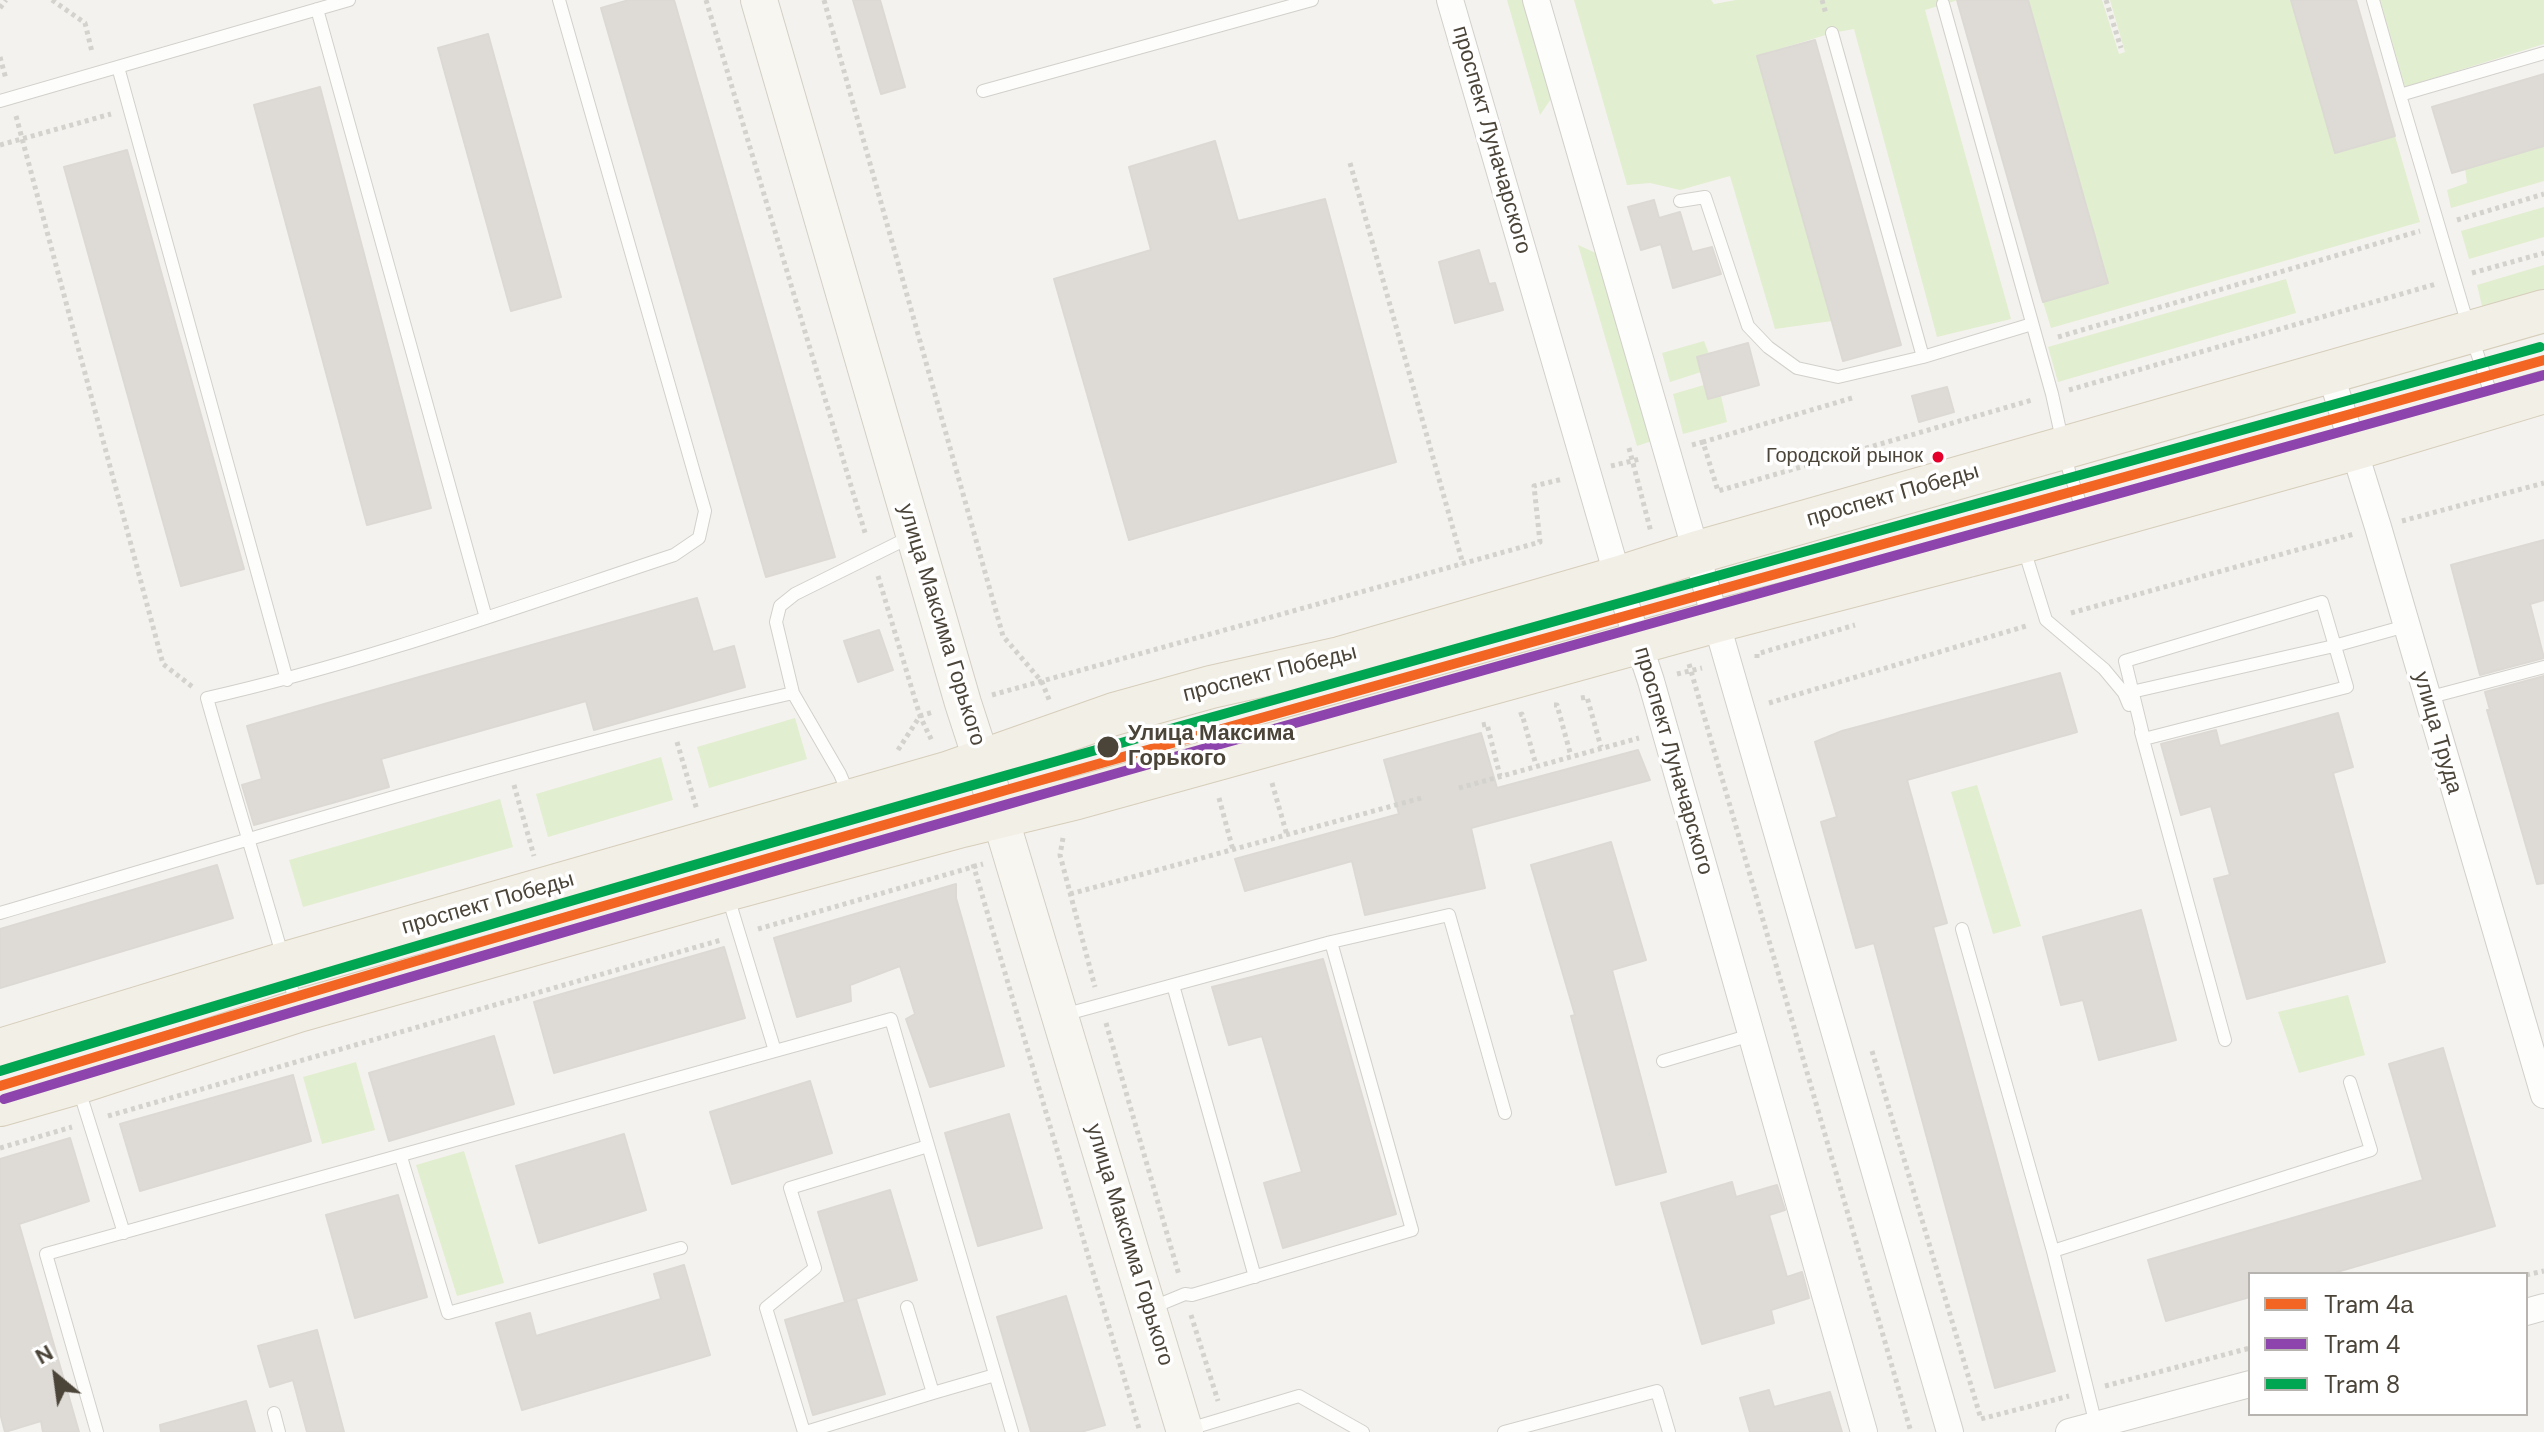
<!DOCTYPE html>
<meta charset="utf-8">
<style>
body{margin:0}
#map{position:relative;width:2544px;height:1432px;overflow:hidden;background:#f4f2ee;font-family:"DM Sans",sans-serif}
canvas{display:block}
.legend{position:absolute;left:2248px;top:1272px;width:280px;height:144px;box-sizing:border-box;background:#fff;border:2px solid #b7b4b0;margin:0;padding:10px 14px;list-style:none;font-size:24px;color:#4b4439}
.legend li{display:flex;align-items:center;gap:16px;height:40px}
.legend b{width:40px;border:2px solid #b7b4b0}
.north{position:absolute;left:16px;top:1336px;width:80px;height:80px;-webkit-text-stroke:6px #fff;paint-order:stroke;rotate:331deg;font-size:22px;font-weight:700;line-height:32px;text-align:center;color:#4b4439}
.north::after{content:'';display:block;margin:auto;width:28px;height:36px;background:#4b4439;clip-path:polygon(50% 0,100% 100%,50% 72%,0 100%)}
</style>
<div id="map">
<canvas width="2544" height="1432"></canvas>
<ul class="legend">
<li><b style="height:10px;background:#f26522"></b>Tram 4а</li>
<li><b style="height:10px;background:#8e44ad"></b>Tram 4</li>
<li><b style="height:10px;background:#00a651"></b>Tram 8</li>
</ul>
<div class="north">N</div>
</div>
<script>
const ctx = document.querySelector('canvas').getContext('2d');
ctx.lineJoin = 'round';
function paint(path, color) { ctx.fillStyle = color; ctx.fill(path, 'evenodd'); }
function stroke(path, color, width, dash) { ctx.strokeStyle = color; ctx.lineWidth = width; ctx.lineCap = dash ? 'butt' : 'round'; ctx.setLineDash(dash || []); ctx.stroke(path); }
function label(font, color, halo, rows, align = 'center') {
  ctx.font = font + ' "DM Sans",sans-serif'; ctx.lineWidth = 7; ctx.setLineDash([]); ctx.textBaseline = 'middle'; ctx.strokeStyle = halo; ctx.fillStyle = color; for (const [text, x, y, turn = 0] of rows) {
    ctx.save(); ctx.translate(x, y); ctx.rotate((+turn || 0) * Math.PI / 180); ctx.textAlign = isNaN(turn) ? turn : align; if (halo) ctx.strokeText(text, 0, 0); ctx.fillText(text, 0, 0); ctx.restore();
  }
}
paint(new Path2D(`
 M1507,0H1525L1553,96L1540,115Z
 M1574,0H1711L1714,4L1736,0H1958L1925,10L2011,319L1937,337L1854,29L1832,33L1757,56L1832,321L1775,329L1730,176L1680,190L1650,183L1627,185Z
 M2028,0H2102L2119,54L2125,52L2110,0H2291L2335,153L2395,136L2420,222L2051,328L2043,302L2108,283Z
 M2380,0H2544V44L2405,87Z
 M2544,146V181L2451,208L2447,190L2467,183L2465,169Z
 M2544,207V237L2469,259L2461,231Z
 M1578,245L1598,254L1652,441L1637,446Z
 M2544,265V293L2483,310L2477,285Z
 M2286,279L2296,313L2058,382L2048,347Z
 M1704,341L1709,354L1697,357L1701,372L1670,382L1662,353Z
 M1704,385L1708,398L1721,396L1727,422L1683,434L1673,394Z
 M795,718L807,759L709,788L697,747Z
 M661,757L673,800L548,837L536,794Z
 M1977,785L2021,926L1993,934L1951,792Z
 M500,799L513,847L303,907L289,860Z
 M2348,995L2365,1055L2299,1073L2278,1012Z
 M356,1062L375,1130L322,1144L303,1077Z
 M464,1151L504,1283L457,1296L416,1165Z`), '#e1eecf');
const building = new Path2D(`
 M629,0H674L835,557L766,577L601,8Z
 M853,0H880L905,87L881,94Z
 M1957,0H2028L2108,283L2043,302Z
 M2291,0H2356L2395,136L2335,153Z
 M488,34L561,297L511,311L438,48Z
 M1815,40L1901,345L1843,361L1757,56Z
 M2544,74V146L2452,173L2432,107Z
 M320,87L431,508L367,525L254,105Z
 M1215,141L1238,221L1325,199L1396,462L1129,540L1054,279L1151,250L1129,167Z
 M127,150L244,569L181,586L64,167Z
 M1654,200L1659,218L1680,212L1692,252L1712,247L1721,274L1673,288L1661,244L1641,250L1628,207Z
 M1479,250L1489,284L1495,283L1503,310L1455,323L1439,262Z
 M1748,343L1759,385L1708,399L1697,357Z
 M1947,387L1954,412L1919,422L1912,396Z
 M2544,540V600L2530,604L2544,658L2480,675L2451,565Z
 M697,598L713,652L734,646L745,687L594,730L586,701L381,759L389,787L254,825L242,785L262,779L247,726Z
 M879,630L893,670L858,682L844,641Z
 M2060,673L2077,732L1907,780L1947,923L1933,927L2055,1371L1995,1388L1874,943L1856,948L1821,822L1837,817L1815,742L1842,731Z
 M2544,676V883L2537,884L2487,710H2490L2485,692Z
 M2338,713L2353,767L2333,773L2385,962L2247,999L2214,879L2230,875L2211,806L2181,815L2161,744L2216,730L2220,746Z
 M1481,733L1497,788L1638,750L1650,780L1471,828L1485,888L1365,915L1352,861L1245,891L1235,859L1399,814L1384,760Z
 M1611,842L1646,960L1612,970L1666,1172L1616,1185L1571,1016L1575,1015L1531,865Z
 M217,865L233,918L0,988V929Z
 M956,884V898L1004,1066L930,1087L906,1019L915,1014L900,966L850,985L851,1001L797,1017L774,938Z
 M2141,910L2176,1040L2099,1060L2083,1000L2061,1005L2043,937Z
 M724,947L745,1018L554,1073L534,1002Z
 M1323,959L1396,1214L1283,1248L1264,1183L1302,1172L1262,1036L1229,1045L1212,987Z
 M494,1036L514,1104L389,1141L369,1073Z
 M2443,1048L2495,1226L2330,1274H2250V1297L2166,1321L2148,1260L2423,1180L2389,1064Z
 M293,1075L311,1141L140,1191L120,1124Z
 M810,1081L832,1153L732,1184L710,1112Z
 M1009,1114L1042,1228L978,1246L945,1133Z
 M624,1134L646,1210L539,1243L516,1166Z
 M70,1138L89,1201L19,1224L79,1432H43L41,1421L5,1432L0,1413V1159Z
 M1732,1182L1736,1197L1777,1185L1785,1210L1769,1215L1787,1277L1802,1272L1809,1298L1771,1310L1774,1323L1702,1344L1661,1203Z
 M890,1190L917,1280L845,1302L818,1212Z
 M398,1195L427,1297L355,1318L326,1215Z
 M684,1265L710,1355L522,1410L496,1323L530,1313L536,1336L661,1299L654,1274Z
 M1066,1296L1105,1425L1081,1432H1031L997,1317Z
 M856,1299L885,1394L813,1415L785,1320Z
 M317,1330L344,1432H307L293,1380L270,1387L258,1346Z
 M1769,1390L1774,1407L1830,1392L1842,1432H1750L1740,1398Z
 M246,1401L255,1432H161L160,1425Z`);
paint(building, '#dedbd6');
stroke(building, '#dcd9d4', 2);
const lane = new Path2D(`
 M2373,0L2400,95
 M1943,4L2052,394L2069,471L2085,517
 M317,9L486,618
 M1832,33L1923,357
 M118,67L287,680
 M983,91L1312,0
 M0,101L349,0
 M1680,201L1705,197L1748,326L1768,347L1797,368L1838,377L1923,357L2032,324
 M2493,400L2470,332L2400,95L2544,53
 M2024,549L2046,620L2104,669L2124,693L2129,705
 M2322,602L2347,687L2144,739L2125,661Z
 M2127,693L2334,646L2406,626
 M2427,698L2544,667
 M2141,732L2225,1040
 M848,793L840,774L793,693L776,622L780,606L795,594L912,536
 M728,897L775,1051L891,1019L1012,1432
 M0,913C263,835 526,754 793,693
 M1962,929L2053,1251
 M1173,985L1331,942
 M296,1004C268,902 236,801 207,698C366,662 520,606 674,555L699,538L705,511L559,0
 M1063,1015L1173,985L1255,1277
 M1663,1061L1751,1035
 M79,1090L124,1233
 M401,1157L448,1313L681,1248
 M907,1307L933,1393L995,1375
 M1151,1308L1185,1294L1192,1295L1412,1230L1331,942L1449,915L1505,1113
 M274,1413L279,1432
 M2096,1425L2053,1251L2371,1150L2350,1082
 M1189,1429L1299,1396L1363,1432
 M97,1432L46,1254L775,1051
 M804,1432L766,1308L815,1268L790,1188L928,1146
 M806,1432L933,1393
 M1504,1432L1657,1391L1669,1432`);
const street = new Path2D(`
 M1450,0L1625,602L1651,681L1864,1432
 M1536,0C1675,477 1812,955 1950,1432
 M2330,372L2378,527L2544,1095
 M2526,1312L2544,1307
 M2069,1432L2250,1384`);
const secondary = new Path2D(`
 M759,0L963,703L1000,817L1185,1432`);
const primary = new Path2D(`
 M0,1050L285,963L947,773L1114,714L1211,687L1340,658L1620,577L1698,552L2544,311
 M0,1105L77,1083L298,1011L726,890L962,826L1077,798L1717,621L2022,542L2354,449L2544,392`);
stroke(lane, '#d2d0cb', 14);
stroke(street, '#d2d0cb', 28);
stroke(secondary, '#d3cfc5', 38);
stroke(primary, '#d6cebb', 44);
stroke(new Path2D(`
 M52,0L85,23L92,52
 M706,0L866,536
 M824,0L1003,636L1042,682L1050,702
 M1822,0L1826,14
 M2106,0L2121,48
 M0,8L6,0
 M0,57L6,79
 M16,116L163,664L194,688
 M0,145L111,114
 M1350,163L1463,564
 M2457,220L2544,194
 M2472,273L2544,253
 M2058,337L2420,231
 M2069,390L2436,284
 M1852,398L1703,442L1718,491L2032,400
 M1692,445L1703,442
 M1629,448L1651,532
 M1611,466L1640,459
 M2402,521L2544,483
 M878,576L920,716L932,741
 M2071,613L2354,534
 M1757,658V654L1855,625
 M1689,664L1911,1432
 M1677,674L1702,668
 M992,695L1540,542L1534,486L1563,479
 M1581,698L1587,697L1601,747
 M1769,703L2026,626
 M1554,705H1557L1571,756
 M1519,715L1522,714L1536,765
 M1482,725L1487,724L1500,776
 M677,742L697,810
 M898,750L920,716L933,712
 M1272,783L1287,835
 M514,785L534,856
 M1459,788L1639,738
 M1219,798L1233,850
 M1063,838L1060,855L1095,987
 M973,864L1140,1432
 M1070,894L1425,797
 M758,929L983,864
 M1106,1023L1179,1275
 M1872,1051L1981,1419L2069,1396
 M108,1116L721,940
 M0,1148L72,1127
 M2526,1275L2544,1271
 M1191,1315L1218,1401
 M2105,1386L2250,1348`), '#d3d2cc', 5, [4, 4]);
stroke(lane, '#fdfdfc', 12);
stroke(street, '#fdfdfc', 26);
stroke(secondary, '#f7f6f1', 36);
stroke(primary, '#f2efe6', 42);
stroke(new Path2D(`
 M0,1086C843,828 1695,598 2544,360`), '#f26522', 10);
stroke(new Path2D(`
 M4,1099C846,842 1696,612 2544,375`), '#8e44ad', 10);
stroke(new Path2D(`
 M0,1071C842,814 1692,584 2540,347`), '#00a651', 10);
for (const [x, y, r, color] of [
 [1938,457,7,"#e4002b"],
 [1108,747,12,"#4b4439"]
]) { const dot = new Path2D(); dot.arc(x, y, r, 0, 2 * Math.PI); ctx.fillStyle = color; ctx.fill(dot); stroke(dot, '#fff', 3); }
label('20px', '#4b4439', '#fff', [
 ["Городской рынок",1923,457]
], 'right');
label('22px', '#4b4439', '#fff', [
 ["проспект Луначарского",1491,140,74],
 ["проспект Победы",1893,496,-16],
 ["улица Максима Горького",941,625,73],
 ["проспект Победы",1270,674,-14],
 ["улица Труда",2437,733,74],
 ["проспект Луначарского",1673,761,74],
 ["проспект Победы",488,904,-16],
 ["улица Максима Горького",1129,1245,73]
]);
label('bold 22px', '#4b4439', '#fff', [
 ["Улица Максима",1128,734],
 ["Горького",1128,759]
], 'left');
</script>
